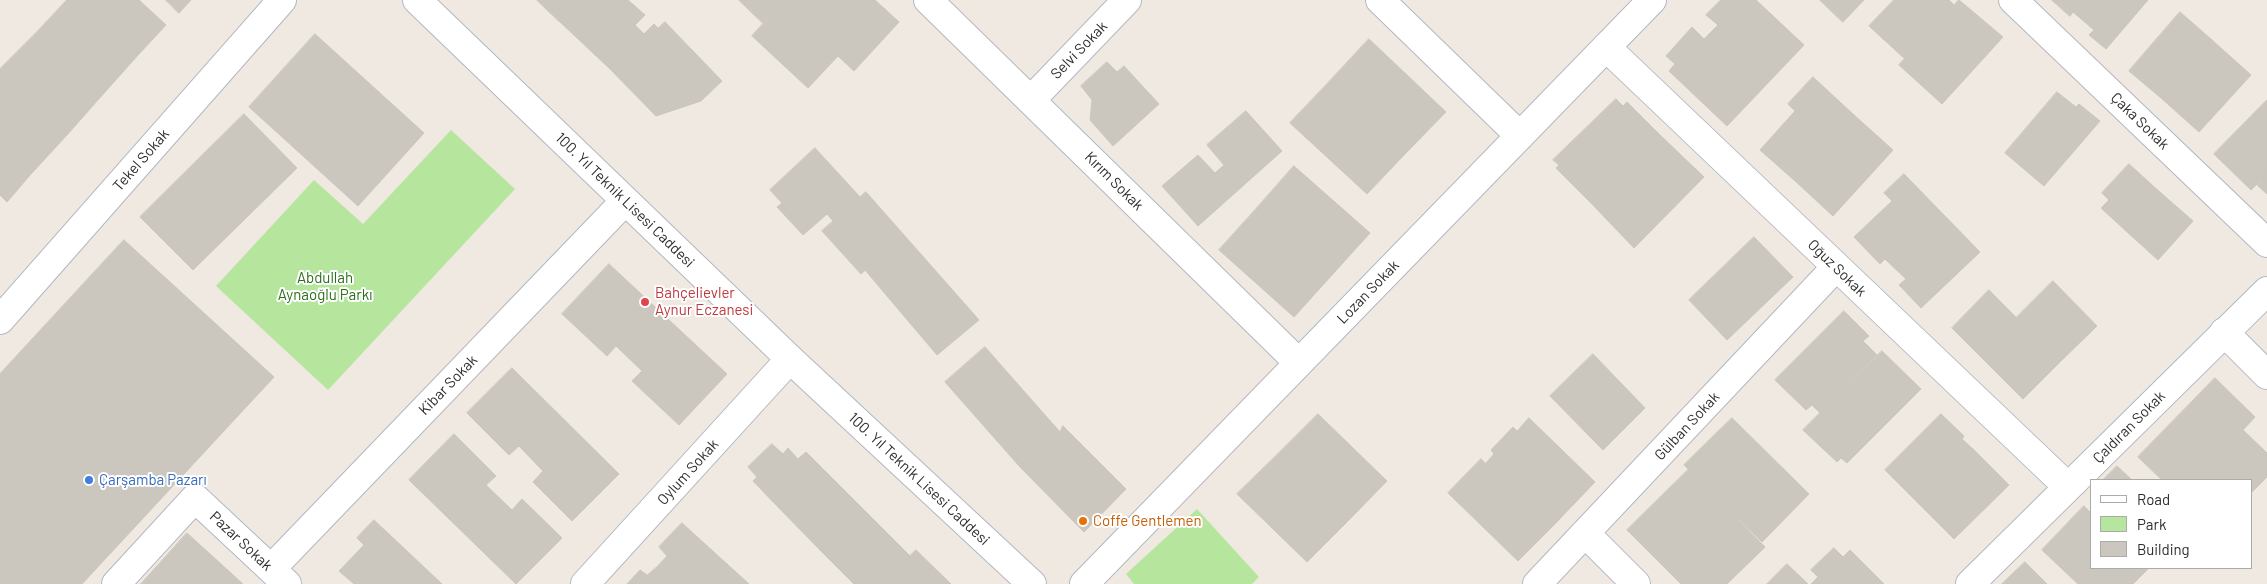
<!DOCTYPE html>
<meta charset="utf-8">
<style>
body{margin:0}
#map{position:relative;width:2267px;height:584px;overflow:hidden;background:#efe9e1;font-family:Barlow,sans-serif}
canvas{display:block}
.legend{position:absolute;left:2090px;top:479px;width:162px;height:90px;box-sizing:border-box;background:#fff;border:1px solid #ababab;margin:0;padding:6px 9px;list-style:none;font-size:15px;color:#2e2e2e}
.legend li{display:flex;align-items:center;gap:10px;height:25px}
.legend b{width:25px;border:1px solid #ababab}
</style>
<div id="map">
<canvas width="2267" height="584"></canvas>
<ul class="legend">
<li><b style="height:6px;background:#fff"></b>Road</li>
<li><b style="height:14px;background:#b6e59e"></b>Park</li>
<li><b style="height:14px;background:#cbc7bf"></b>Building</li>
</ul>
</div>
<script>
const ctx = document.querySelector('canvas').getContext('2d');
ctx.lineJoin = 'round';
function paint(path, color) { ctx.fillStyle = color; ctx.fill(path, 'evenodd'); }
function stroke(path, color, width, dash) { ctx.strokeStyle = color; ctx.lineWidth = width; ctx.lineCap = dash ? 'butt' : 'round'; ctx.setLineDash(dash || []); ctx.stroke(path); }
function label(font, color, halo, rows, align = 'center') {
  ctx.font = font + ' Barlow,sans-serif'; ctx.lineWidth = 4; ctx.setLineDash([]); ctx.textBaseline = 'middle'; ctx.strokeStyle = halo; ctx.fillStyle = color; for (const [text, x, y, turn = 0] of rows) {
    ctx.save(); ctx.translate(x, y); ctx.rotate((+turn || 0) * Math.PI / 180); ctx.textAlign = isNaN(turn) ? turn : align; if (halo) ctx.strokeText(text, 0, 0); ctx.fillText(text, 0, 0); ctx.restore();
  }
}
paint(new Path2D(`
 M451,130L515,189L328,390L216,286L314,180L363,224Z
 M1197,509L1259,577L1252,584H1134L1126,574Z`), '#b6e59e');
const building = new Path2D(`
 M67,0H80L139,54L105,92L39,30Z
 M80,0H139L166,25L139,54Z
 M166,0H191L179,13Z
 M537,0H580L559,21Z
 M580,0H628L645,15L635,25L644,34L609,68L559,21Z
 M739,0H785L764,24Z
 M785,0H875L899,22L854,71L838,56L808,88L752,36Z
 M1721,0H1756L1804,45L1727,126L1669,71L1675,64L1666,56L1692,27L1704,39L1718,25L1706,15Z
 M1820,0H1864L1843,22Z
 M1894,0H1949L1954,5L1905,59L1869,26Z
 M1959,0L2003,37L1942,104L1899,65Z
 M2052,0H2083L2070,16Z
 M2083,0H2148L2106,49L2089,35L2094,30L2073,12Z
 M2180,12L2212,40L2161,98L2129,71Z
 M665,22L722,81L701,101L656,116L609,68L654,24L658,28Z
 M39,30L105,92L67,135L0,74V69Z
 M315,34L424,133L358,206L249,107Z
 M1369,39L1446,112L1405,154L1329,82Z
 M2212,40L2251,75L2199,132L2161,98Z
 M1107,62L1117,72L1124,66L1159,104L1113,146L1090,120L1092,100L1081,86Z
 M0,74L67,135L31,174L0,146Z
 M1813,77L1854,115L1794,180L1760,150L1795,111L1788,104Z
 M1329,82L1405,154L1367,194L1290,123Z
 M2057,92L2076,107L2079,104L2100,121L2044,186L2005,153Z
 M1616,99L1623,106L1627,102L1659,134L1590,202L1556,168L1559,165L1553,160Z
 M2267,100V174L2251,190L2214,154Z
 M1246,111L1282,151L1198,226L1162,186L1198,155L1215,173L1224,165L1207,145Z
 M244,114L297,168L193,270L140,217Z
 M1854,115L1893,150L1833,216L1794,180Z
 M1659,134L1704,177L1634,248L1590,202Z
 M0,146L31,174L7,202L0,195Z
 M815,148L860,197L833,221L827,214L803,235L777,207L782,203L770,190Z
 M2129,164L2161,193L2126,231L2101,208L2109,200L2102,193Z
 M1294,166L1370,233L1332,275L1257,208Z
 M1904,174L1980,252L1921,308L1899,285L1906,279L1885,259L1880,264L1854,237L1892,201L1884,193Z
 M2267,174V194L2257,185Z
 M866,192L904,235L861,274L822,231Z
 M2161,193L2193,221L2158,260L2126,231Z
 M1257,208L1332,275L1294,317L1219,250Z
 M904,235L979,320L937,355L865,270Z
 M1754,237L1793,277L1727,340L1689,300Z
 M124,240L274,377L82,584H0V374Z
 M609,264L727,374L679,425L632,381L642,371L616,346L607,356L562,314Z
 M2053,281L2097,326L2060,362L2016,318Z
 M1989,290L2060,362L2023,399L1952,328Z
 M1844,311L1869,336L1863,341L1877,355L1820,413L1812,405L1806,410L1775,380Z
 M985,347L1060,432L1020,467L945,382Z
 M1882,351L1921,389L1847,463L1841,458L1837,462L1803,430Z
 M1593,354L1645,408L1603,450L1550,396Z
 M512,368L619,474L572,521L533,482L543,471L519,446L509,455L467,413Z
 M2215,378L2255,417L2243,430L2267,453V477L2251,493V480H2162L2138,457Z
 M1318,414L1387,481L1346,523L1277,455Z
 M1941,414L1964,436L1962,439L1974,450L1919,504L1885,470Z
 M1529,418L1595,482L1552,527L1486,463L1494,454L1491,450L1513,427L1517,431Z
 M1732,418L1809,494L1762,542L1684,465Z
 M1063,426L1126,489L1084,532L1020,467L1060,432Z
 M454,434L496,476L486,485L512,510L522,499L562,538L516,584L409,480Z
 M772,444L783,454L788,448L798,459L806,452L820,466L778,507L753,481L757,477L748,467Z
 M1974,450L2009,485L1954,539L1919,504Z
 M1277,455L1346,523L1307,562L1237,494Z
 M1481,459L1552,527L1518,561L1448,493Z
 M820,466L862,508L820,550L778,507Z
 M2117,466L2132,480H2103Z
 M1689,469L1765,547L1727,584H1681L1627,530Z
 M2084,506L2091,513V568H2146L2148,569L2133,584H2078L2042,550Z
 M862,508L910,556L882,584H854L820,550Z
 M374,520L442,584H354L339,571L364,545L357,538Z
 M682,523L749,584H674L656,568L667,556L659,547Z
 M187,533L243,584H141Z
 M1834,548L1843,557L1850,550L1884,584H1811L1818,577L1811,570Z
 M916,550L951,584H882Z
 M2025,562L2047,584H2002Z
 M1787,564L1808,584H1767Z
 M656,568L674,584H627L640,570L647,575Z`);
paint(building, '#cbc7bf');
stroke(building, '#cbc5ba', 1);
const street = new Path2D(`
 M928,0L1299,363
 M1380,0L1520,136
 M2013,0L2267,243
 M1606,47L2068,487
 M1031,100L1127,0
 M0,320L282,0
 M2224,332L2267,375
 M1585,533L1636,584
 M271,569L625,201
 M116,584L195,498L287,584
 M585,584L790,359
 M1084,584L1652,0
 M1537,584L1836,267
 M1970,584L2267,291`);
const secondary = new Path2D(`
 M417,0L790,359L1032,584`);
stroke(street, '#b4b7c1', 30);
stroke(secondary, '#b4b7c1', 30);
stroke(street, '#fff', 28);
stroke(secondary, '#fff', 28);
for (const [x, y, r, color] of [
 [645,302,5,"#e0444e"],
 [89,480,5,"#3f7fe0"],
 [1083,521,5,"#e8710a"]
]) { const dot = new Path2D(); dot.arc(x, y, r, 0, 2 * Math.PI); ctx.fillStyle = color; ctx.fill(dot); stroke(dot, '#fff', 2); }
label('15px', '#2e2e2e', '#fff', [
 ["Selvi Sokak",1079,50,-46],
 ["Çaka Sokak",2140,121,44],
 ["Tekel Sokak",141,160,-49],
 ["Kırım Sokak",1114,181,45],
 ["100. Yıl Teknik Lisesi Caddesi",625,200,44],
 ["Oğuz Sokak",1837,268,44],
 ["Lozan Sokak",1368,292,-46],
 ["Kibar Sokak",448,385,-46],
 ["Gülban Sokak",1687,426,-47],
 ["Çaldıran Sokak",2129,427,-45],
 ["Oylum Sokak",688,472,-48],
 ["100. Yıl Teknik Lisesi Caddesi",919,479,43],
 ["Pazar Sokak",241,541,43]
]);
label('15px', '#2c6e1b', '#fff', [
 ["Abdullah",325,278],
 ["Aynaoğlu Parkı",325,295]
]);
label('15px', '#be3a42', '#fff', [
 ["Bahçelievler",655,293],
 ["Aynur Eczanesi",655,310]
], 'left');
label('15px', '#366cbe', '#fff', [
 ["Çarşamba Pazarı",99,480]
], 'left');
label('15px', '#c56008', '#fff', [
 ["Coffe Gentlemen",1093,521]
], 'left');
</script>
